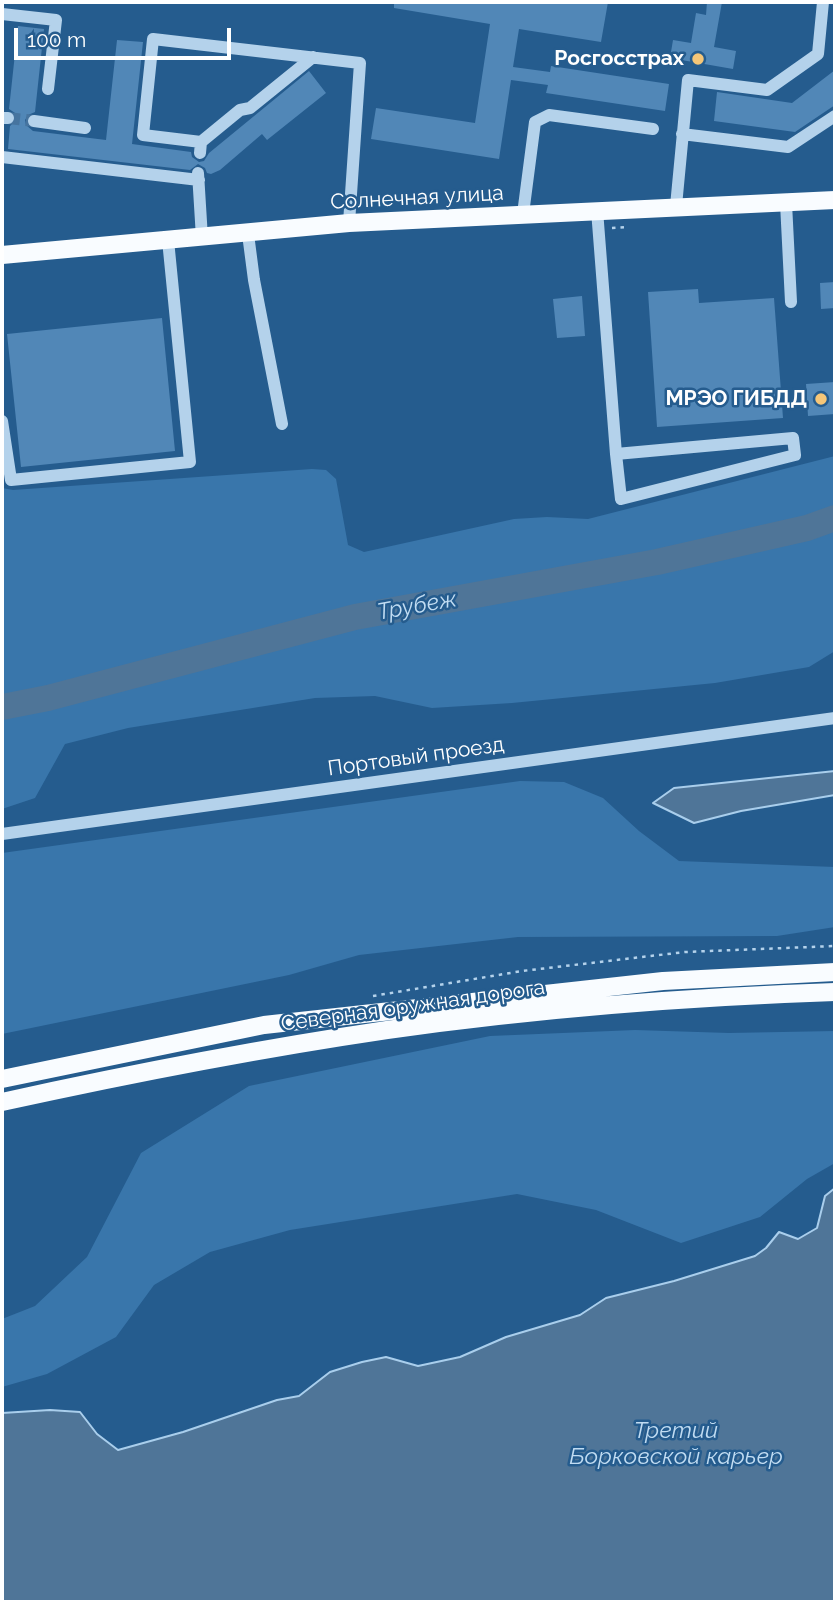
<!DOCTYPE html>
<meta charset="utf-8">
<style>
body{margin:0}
#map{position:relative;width:837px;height:1604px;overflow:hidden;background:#255c8e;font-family:Raleway,sans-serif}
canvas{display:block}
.frame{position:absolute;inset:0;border:4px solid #fff;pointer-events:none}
.scale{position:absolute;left:14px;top:28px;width:217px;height:32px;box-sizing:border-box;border:4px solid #fff;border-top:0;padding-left:9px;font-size:21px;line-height:24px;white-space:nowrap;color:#fff;-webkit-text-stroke:5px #255c8e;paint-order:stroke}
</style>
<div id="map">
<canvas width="837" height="1604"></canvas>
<div class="frame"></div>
<div class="scale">100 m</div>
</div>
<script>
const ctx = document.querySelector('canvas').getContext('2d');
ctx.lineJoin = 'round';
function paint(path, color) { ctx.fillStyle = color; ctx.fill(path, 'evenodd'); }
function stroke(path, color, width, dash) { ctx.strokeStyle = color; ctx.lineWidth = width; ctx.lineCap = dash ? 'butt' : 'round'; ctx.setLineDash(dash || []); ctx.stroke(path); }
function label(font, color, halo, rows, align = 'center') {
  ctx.font = font + ' Raleway,sans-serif'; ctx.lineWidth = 5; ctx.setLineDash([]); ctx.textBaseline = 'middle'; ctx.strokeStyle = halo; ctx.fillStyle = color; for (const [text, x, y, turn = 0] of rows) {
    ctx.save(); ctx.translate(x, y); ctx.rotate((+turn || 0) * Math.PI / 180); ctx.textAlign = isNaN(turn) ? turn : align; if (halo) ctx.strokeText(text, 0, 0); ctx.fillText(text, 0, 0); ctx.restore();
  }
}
paint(new Path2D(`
 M835,456V651L809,667L715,683L512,703L432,708L375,696L315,698L128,728L65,744L35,798L2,809V488L13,490L312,469L326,470L336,479L348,545L364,552L514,519L547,517L588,519Z
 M520,781L564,782L603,798L639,831L679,861L835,867V927L777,936L518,937L359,955L289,975L2,1034V853Z
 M635,1030L729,1033L835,1031V1163L807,1179L760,1217L681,1243L596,1210L517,1194L290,1230L210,1252L154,1285L116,1337L47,1374L2,1387V1319L35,1306L87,1257L141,1153L249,1086L490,1036Z`), '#3976ab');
const water = new Path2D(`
 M835,771V795L741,811L694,823L653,803L674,788Z
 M835,1188V1602H2V1413L50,1410L80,1412L97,1434L118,1450L183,1432L277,1400L299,1396L330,1372L362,1362L386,1357L418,1366L460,1357L506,1337L580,1315L606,1298L674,1281L755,1256L766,1248L779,1232L798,1239L817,1228L825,1196Z`);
paint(water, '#4f7598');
stroke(water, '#a9ceec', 2);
stroke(new Path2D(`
 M2,707L48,698L355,617L657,562L807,528L835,518`), '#4f7598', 26);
paint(new Path2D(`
 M394,2H608L601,42L519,29L513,67L550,72L551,66L669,84L665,111L546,93L548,85L511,80L499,159L371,139L376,108L475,123L490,24L394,8Z
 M707,2H722L714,47L736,51L733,69L670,58L673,40L691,43L696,13L706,15Z
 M18,26L44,29L35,112L28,115L25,120L26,125L33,131L106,140L117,40L143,42L132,144L191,152L192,157L199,162L204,161L209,153L309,71L326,93L267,140L262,134L220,170L211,174L207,173L205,168L198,164L190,170L8,149L10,126L17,119L15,113L9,109Z
 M835,70V105L795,132L714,121L717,92L792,103Z
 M835,282V308L821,309L820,283Z
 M698,289L699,303L774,298L783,418L657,427L648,292Z
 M582,296L585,336L557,338L553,299Z
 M162,318L175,451L21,467L7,334Z
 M835,382V414L808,416L806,384Z`), '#5187b7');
stroke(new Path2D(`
 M8,118L34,121`), '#46749f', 12, [12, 6]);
stroke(new Path2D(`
 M612,228L626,227
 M373,996L522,971L685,952L835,946`), '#b4d2eb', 2.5, [3.5, 5]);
stroke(new Path2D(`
 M2,14L56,20L48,89
 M2,118H8
 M34,121L85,128
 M682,134L788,147L835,116
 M201,142L143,135L153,39L360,63L349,223
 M200,153L201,142L240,110L250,108L313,57
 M2,157L199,180
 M198,173L202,238
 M786,203L791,302
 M676,206L688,80L767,90L818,54L823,2
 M597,210L616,454L793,438L795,455L621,499L616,454
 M523,214L535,122L549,115L653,129
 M248,234L254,280L282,424
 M2,421L11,480L190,462L168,240
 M2,834L835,718`), '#b4d2eb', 12);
stroke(new Path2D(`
 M2,255L349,223L835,200
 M2,1079L264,1025L663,981L835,972
 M2,1102C129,1074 258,1049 387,1030C536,1009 685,997 835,992`), '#f9fcff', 18);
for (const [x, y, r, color] of [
 [698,59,7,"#f5c678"],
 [821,399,7,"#f5c678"]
]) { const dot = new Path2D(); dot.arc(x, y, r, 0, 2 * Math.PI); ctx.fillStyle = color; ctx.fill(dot); stroke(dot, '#255c8e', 2.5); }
label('bold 21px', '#fff', '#255c8e', [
 ["Росгосстрах",684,59],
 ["МРЭО ГИБДД",807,399]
], 'right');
label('21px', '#fff', '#255c8e', [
 ["Солнечная улица",417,198,-3],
 ["Портовый проезд",416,757,-8],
 ["Северная оружная дорога",413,1006,-8]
]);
label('italic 23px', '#c1dcf2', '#255c8e', [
 ["Трубеж",417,606,-10],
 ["Третий",676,1431],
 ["Борковской карьер",676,1457]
]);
</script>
